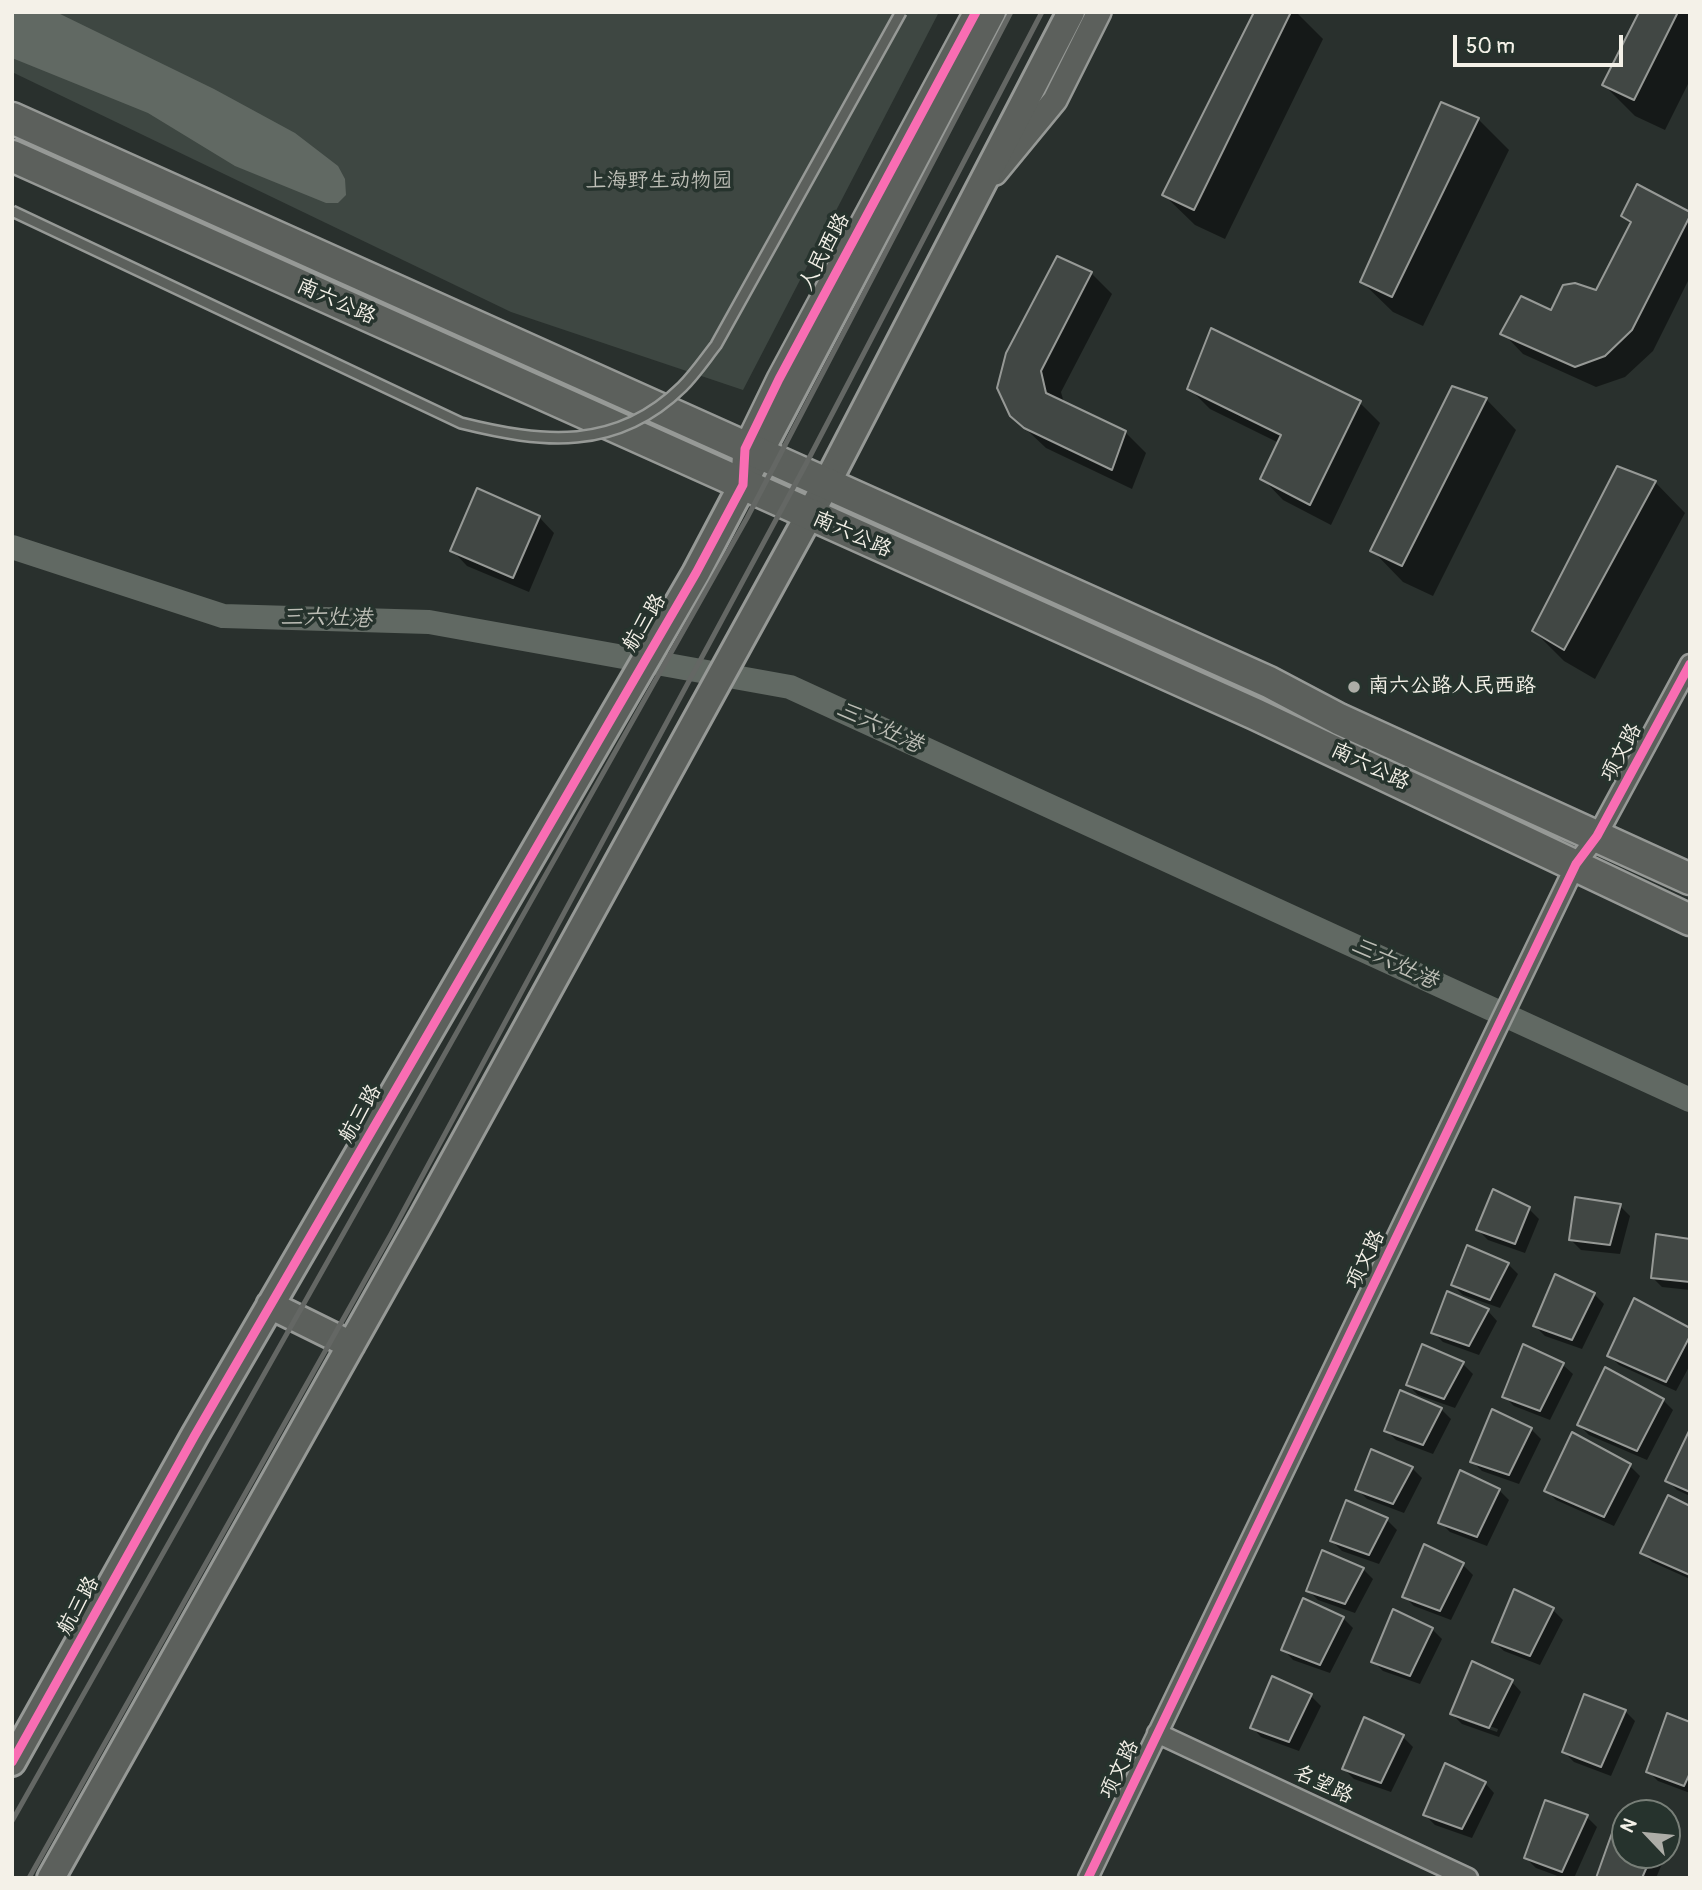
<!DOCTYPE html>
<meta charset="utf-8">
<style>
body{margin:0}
#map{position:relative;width:1702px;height:1890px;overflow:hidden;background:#29302d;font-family:Pangolin,sans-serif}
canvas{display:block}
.frame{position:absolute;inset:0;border:14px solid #f4f1e8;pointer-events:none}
.north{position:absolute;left:1611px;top:1799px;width:70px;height:70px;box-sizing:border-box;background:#26332d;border:2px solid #787f78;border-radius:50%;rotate:296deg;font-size:19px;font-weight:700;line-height:28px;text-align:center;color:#f4f1e8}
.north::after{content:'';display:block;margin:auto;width:24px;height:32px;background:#adada7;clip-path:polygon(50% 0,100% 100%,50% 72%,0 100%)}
.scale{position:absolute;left:1453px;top:35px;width:170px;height:32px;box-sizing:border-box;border:4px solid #f4f1e8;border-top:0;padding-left:9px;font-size:21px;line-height:24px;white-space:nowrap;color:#f4f1e8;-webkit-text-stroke:5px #26332d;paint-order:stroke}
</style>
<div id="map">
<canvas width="1702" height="1890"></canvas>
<div class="frame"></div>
<div class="north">N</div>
<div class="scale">50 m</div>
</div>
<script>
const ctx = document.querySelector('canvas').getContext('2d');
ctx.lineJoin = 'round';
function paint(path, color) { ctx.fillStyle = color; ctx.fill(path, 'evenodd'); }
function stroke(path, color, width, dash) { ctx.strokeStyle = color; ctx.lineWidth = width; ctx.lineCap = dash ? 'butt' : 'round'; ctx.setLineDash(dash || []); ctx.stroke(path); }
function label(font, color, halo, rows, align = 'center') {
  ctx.font = font + ' Pangolin,"LXGW WenKai TC",sans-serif'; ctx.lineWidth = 7; ctx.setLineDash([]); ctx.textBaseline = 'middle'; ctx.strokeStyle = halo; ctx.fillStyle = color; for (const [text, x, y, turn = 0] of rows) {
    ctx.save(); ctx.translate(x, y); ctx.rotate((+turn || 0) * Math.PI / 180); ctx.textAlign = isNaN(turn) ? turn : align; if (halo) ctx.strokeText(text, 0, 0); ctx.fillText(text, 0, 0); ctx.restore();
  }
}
paint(new Path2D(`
 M12,12H939L743,390L511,312L12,72Z`), '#3e4742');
paint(new Path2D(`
 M12,12H56L214,89L295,133L338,166L345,179L346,195L338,203H326L235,166L148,113L12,58Z`), '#616963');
paint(new Path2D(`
 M1256,12H1296L1323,39L1225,239L1195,225L1164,195Z
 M1640,12H1690V80L1665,130L1635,116L1604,85Z
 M1478,119L1509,150L1423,326L1393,312L1362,282Z
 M1690,214V277L1653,351L1625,377L1596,387L1523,354L1503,333L1596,292L1632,225L1623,216Z
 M1091,273L1112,294L1061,392L1064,403L1125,432L1146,453L1132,489L1046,448L1011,415Z
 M1189,388L1359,402L1380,423L1331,525L1283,500L1263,479L1279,443L1210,409Z
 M1486,399L1516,430L1433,596L1403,582L1373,551Z
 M1655,482L1685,513L1595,679L1564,661L1534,631Z
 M539,517L554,533L529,592L467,566L452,550Z
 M1620,1206L1630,1216L1620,1254L1581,1250L1571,1240Z
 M1529,1209L1539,1219L1525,1253L1488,1240L1478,1230Z
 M1690,1241V1290L1662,1287L1652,1277Z
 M1508,1264L1518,1274L1500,1308L1463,1295L1453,1285Z
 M1594,1294L1604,1304L1582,1349L1545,1336L1535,1326Z
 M1488,1311L1497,1321L1479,1355L1443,1342L1433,1332Z
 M1690,1330V1365L1676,1391L1619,1365L1609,1355Z
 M1423,1346L1463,1364L1473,1374L1455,1408L1418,1395L1408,1385Z
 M1563,1365L1573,1374L1550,1420L1514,1406L1504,1396Z
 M1663,1400L1673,1410L1647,1460L1589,1435L1579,1425Z
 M1441,1409L1451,1419L1433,1454L1396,1440L1386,1430Z
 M1531,1429L1541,1439L1519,1484L1482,1471L1472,1461Z
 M1690,1433V1496L1677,1490L1667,1480Z
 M1573,1435L1630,1466L1640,1476L1614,1526L1556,1500L1546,1490Z
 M1412,1468L1422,1478L1404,1513L1367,1499L1357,1489Z
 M1461,1472L1499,1490L1509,1500L1487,1546L1450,1532L1440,1522Z
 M1347,1502L1387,1520L1397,1530L1379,1564L1342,1551L1332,1541Z
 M1690,1508V1579L1652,1562L1642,1552Z
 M1463,1565L1473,1575L1451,1620L1414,1606L1404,1596Z
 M1363,1569L1373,1579L1355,1613L1318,1600L1308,1590Z
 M1553,1610L1563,1620L1540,1665L1504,1651L1494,1642Z
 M1394,1611L1432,1629L1442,1639L1420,1684L1383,1671L1373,1661Z
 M1343,1618L1353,1628L1330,1673L1293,1660L1284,1650Z
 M1273,1678L1311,1696L1321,1706L1299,1751L1261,1737L1252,1727Z
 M1512,1682L1521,1692L1499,1737L1462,1724L1452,1714ZM1462,1716L1498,1729L1497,1732L1462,1720Z
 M1625,1711L1635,1721L1611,1776L1574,1762L1564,1752Z
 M1365,1719L1403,1737L1413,1747L1391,1792L1354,1779L1344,1769Z
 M1690,1723V1793L1658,1781L1648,1771Z
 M1485,1783L1494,1793L1472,1838L1435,1825L1425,1815Z
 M1587,1817L1597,1827L1574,1878H1563L1536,1868L1526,1858Z
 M1625,1839V1855H1659L1664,1859L1656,1878H1597Z`), '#0007');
stroke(new Path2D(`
 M12,547L223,616L429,622L790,687L1690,1100`), '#616963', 24);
const building = new Path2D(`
 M1254,12H1291L1194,210L1162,195Z
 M1639,12H1678L1634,100L1602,85Z
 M1441,102L1479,118L1392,297L1360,282Z
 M1637,184L1690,212V216L1632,330L1605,356L1575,367L1500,334L1521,296L1551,310L1563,285L1575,283L1596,290L1631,222L1621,216Z
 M1057,256L1092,272L1041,371L1046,393L1126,431L1112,470L1024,428L1010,416L997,388L1006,353Z
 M1211,328L1361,401L1310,505L1260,479L1281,435L1187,389Z
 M1452,386L1487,398L1402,566L1370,551Z
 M1617,466L1656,481L1564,650L1532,631Z
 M477,488L540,516L513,578L450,551Z
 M1493,1189L1530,1207L1515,1244L1476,1230Z
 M1575,1197L1621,1204L1610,1245L1569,1240Z
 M1656,1234L1690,1239V1282L1651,1278Z
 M1467,1245L1509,1263L1490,1300L1451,1285Z
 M1555,1274L1595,1293L1572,1340L1533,1326Z
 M1447,1291L1489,1309L1469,1346L1431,1333Z
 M1634,1298L1690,1328V1336L1666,1382L1607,1356Z
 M1422,1344L1464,1362L1444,1399L1406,1385Z
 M1523,1344L1564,1363L1540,1411L1502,1397Z
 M1605,1367L1664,1399L1637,1451L1577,1425Z
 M1400,1390L1442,1408L1423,1445L1384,1431Z
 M1492,1409L1532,1428L1509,1475L1470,1462Z
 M1690,1429V1492L1665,1481Z
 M1572,1432L1631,1464L1604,1517L1544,1491Z
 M1371,1449L1413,1467L1393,1504L1355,1490Z
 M1460,1470L1500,1489L1477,1537L1438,1523Z
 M1668,1495L1690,1506V1575L1640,1553Z
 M1346,1500L1388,1518L1369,1555L1330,1541Z
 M1424,1544L1464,1563L1440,1611L1402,1597Z
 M1322,1550L1364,1568L1345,1604L1306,1591Z
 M1514,1589L1554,1608L1530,1656L1492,1642Z
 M1303,1598L1344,1617L1320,1665L1281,1650Z
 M1393,1609L1433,1628L1410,1676L1371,1662Z
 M1472,1661L1513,1680L1489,1728L1450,1714Z
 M1272,1676L1312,1694L1289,1742L1250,1728Z
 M1584,1694L1626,1710L1601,1767L1562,1752Z
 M1667,1713L1690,1722V1773L1684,1786L1646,1772Z
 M1364,1717L1404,1735L1381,1783L1342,1769Z
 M1445,1763L1486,1782L1462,1829L1423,1815Z
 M1545,1800L1588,1815L1562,1872L1524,1858Z
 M1612,1833L1625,1837V1855H1652L1642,1878H1596Z`);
paint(building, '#414744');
stroke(building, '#969996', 2);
const minor = new Path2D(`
 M1157,1733L1468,1878
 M1088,1878L1576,864L1597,836L1690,664`);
const tertiary = new Path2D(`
 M995,173L1055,100L1099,12
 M744,463L745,449L779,379L976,12`);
const secondary = new Path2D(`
 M270,1305L351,1345
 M12,1762L195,1435L696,573L992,12
 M51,1878L424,1215L827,483L1071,12`);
const trunk = new Path2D(`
 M12,118L1269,682L1339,719L1690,879
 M12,156L1255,714L1690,920`);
stroke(minor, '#969996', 23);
stroke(tertiary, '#969996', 28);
stroke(secondary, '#969996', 32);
stroke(trunk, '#969996', 35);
stroke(minor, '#5c605c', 18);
stroke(tertiary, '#5c605c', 23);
stroke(secondary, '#5c605c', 26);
stroke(trunk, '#5c605c', 30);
stroke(new Path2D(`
 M12,1821L747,518L1011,12
 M29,1878L391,1234L806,464L1042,12`), '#646764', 5);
const serviceBridge = new Path2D(`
 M12,211L461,423C542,443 616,452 682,387C695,374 705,359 716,345L901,12`);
stroke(serviceBridge, '#969996', 14, []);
stroke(serviceBridge, '#5c605c', 9);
stroke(new Path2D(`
 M12,1762L195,1435L696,573L743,485L745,449L779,379L976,12
 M1088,1878L1576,864L1597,836L1690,664`), '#f96db3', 9);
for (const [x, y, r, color] of [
 [1354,687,7,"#adada7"]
]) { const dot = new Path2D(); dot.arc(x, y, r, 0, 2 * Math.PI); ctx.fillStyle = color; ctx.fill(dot); stroke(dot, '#26332d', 2.5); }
label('21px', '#bebfb7', '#26332d', [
 ["上海野生动物园",659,182]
]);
label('21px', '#f4f1e8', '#26332d', [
 ["人民西路",825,252,-62],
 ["南六公路",336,302,24],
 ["南六公路",852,535,24],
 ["航三路",645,623,-59],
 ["项文路",1622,753,-62],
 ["南六公路",1370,767,25],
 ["航三路",361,1114,-60],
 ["项文路",1366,1260,-64],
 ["航三路",79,1606,-61],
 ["项文路",1120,1770,-64],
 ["名望路",1323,1785,25]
]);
label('21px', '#f4f1e8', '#26332d', [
 ["南六公路人民西路",1368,687]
], 'left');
label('italic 23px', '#bcbdb5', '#26332d', [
 ["三六灶港",326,619,1],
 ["三六灶港",879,728,25],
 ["三六灶港",1394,964,25]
]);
</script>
